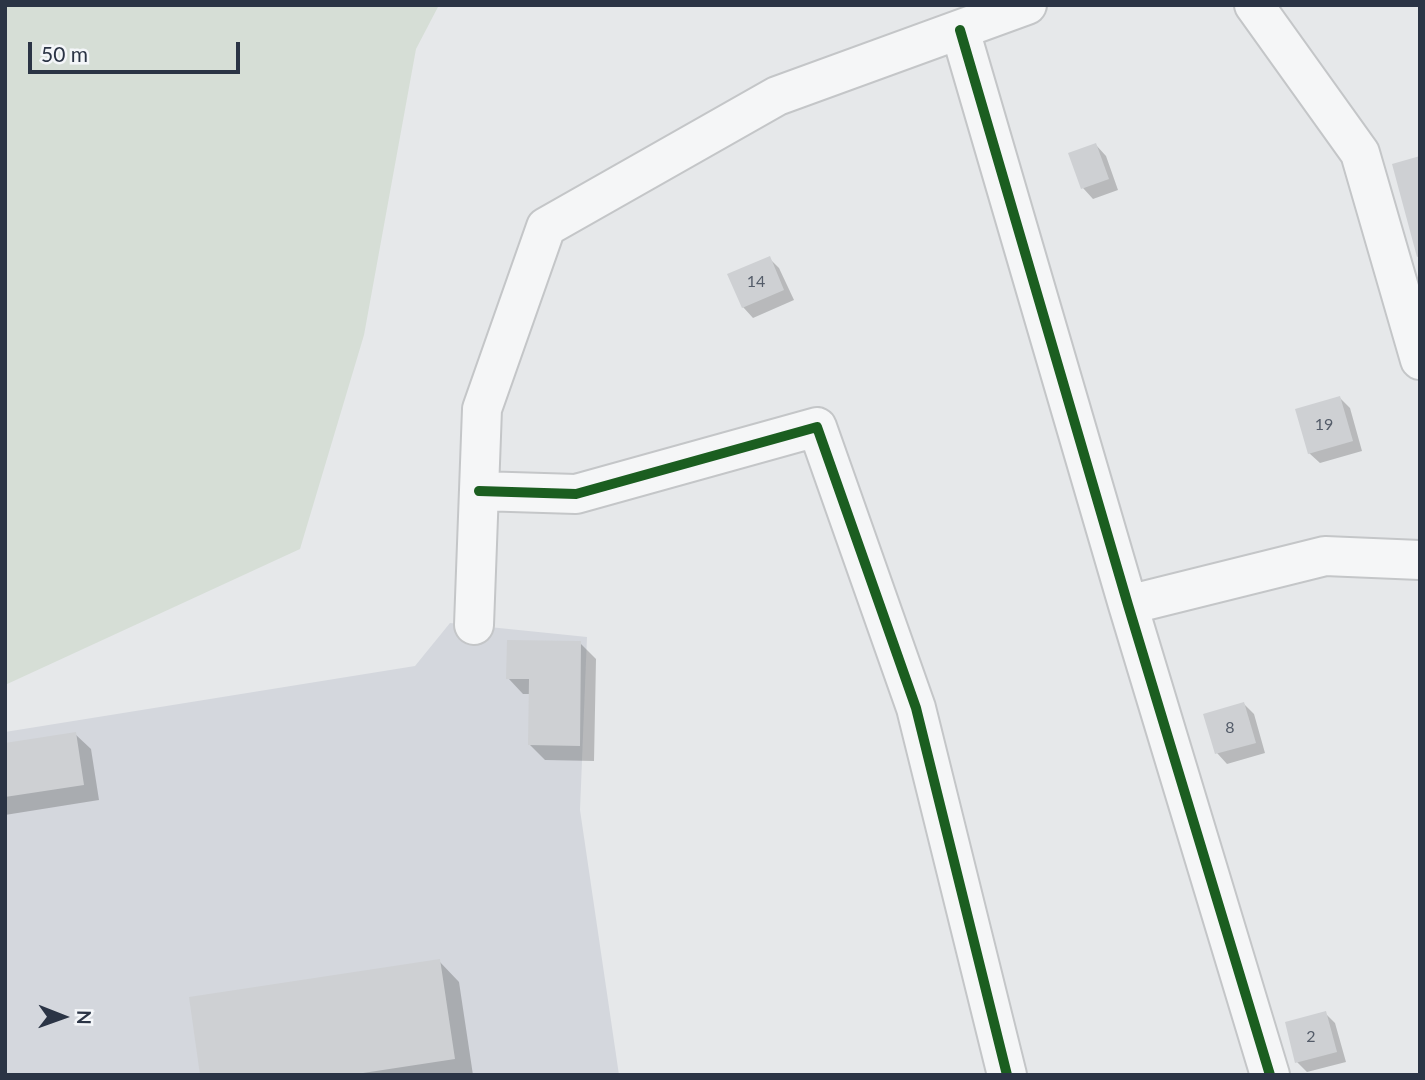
<!DOCTYPE html>
<style>
body{margin:0}
#map{position:relative;width:1425px;height:1080px;overflow:hidden;background:#e6e8ea;font-family:Lato,sans-serif}
canvas{display:block}
.frame{position:absolute;inset:0;border:7px solid #2b3445;pointer-events:none}
.north{position:absolute;left:28px;top:982px;width:70px;height:70px;-webkit-text-stroke:5px #f4f6f9;paint-order:stroke;rotate:91deg;font-size:19px;font-weight:700;line-height:28px;text-align:center;color:#2b3445}
.north::after{content:'';display:block;margin:auto;width:24px;height:32px;background:#2b3445;clip-path:polygon(50% 0,100% 100%,50% 72%,0 100%)}
.scale{position:absolute;left:28px;top:42px;width:212px;height:32px;box-sizing:border-box;border:4px solid #2b3445;border-top:0;padding-left:9px;font-size:21px;line-height:24px;white-space:nowrap;color:#2b3445;-webkit-text-stroke:5px #f4f6f9;paint-order:stroke}
</style>
<div id="map">
<canvas width="1425" height="1080"></canvas>
<div class="frame"></div>
<div class="north">N</div>
<div class="scale">50 m</div>
</div>
<script>
const ctx = document.querySelector('canvas').getContext('2d');
ctx.lineJoin = 'round';
function paint(path, color) { ctx.fillStyle = color; ctx.fill(path, 'evenodd'); }
function stroke(path, color, width, dash) { ctx.strokeStyle = color; ctx.lineWidth = width; ctx.lineCap = dash ? 'butt' : 'round'; ctx.setLineDash(dash || []); ctx.stroke(path); }
function label(font, color, halo, rows, align = 'center') {
  ctx.font = font + ' Lato,sans-serif'; ctx.lineWidth = 5; ctx.setLineDash([]); ctx.textBaseline = 'middle'; ctx.strokeStyle = halo; ctx.fillStyle = color; for (const [text, x, y, turn = 0] of rows) {
    ctx.save(); ctx.translate(x, y); ctx.rotate((+turn || 0) * Math.PI / 180); ctx.textAlign = isNaN(turn) ? turn : align; if (halo) ctx.strokeText(text, 0, 0); ctx.fillText(text, 0, 0); ctx.restore();
  }
}
paint(new Path2D(`
 M450,623L587,637L580,810L619,1075H5V732L415,666Z`), '#d4d7dd');
paint(new Path2D(`
 M5,5H439L416,49L364,335L300,549L5,685Z`), '#d6ded6');
paint(new Path2D(`
 M1096,145L1106,156L1118,190L1093,199L1083,188Z
 M769,258L779,268L794,300L753,318L743,307Z
 M1340,398L1350,408L1362,451L1320,463L1309,453Z
 M580,643L596,659L594,761L545,760L529,744L530,694H523L508,678Z
 M1244,704L1254,714L1265,753L1227,764L1217,753Z
 M75,734L91,749L99,800L5,815V745Z
 M439,961L459,982L473,1075H202Z
 M1325,1013L1335,1023L1346,1062L1307,1072L1297,1062Z`), '#0003');
paint(new Path2D(`
 M1096,143L1109,179L1081,189L1068,153Z
 M1420,156V256L1417,257L1392,164Z
 M770,256L784,290L742,308L727,274Z
 M1340,396L1353,441L1308,454L1295,409Z
 M507,640L581,641L580,746L528,745L529,679H506Z
 M1244,702L1256,743L1215,754L1203,714Z
 M76,732L84,785L5,797V743Z
 M440,959L455,1059L350,1075H200L189,997Z
 M1326,1011L1337,1052L1295,1063L1285,1022Z`), '#ced0d3');
const minor = new Path2D(`
 M1254,5L1360,153L1420,360
 M960,30L1128,605L1270,1075
 M479,491L576,494L817,427L916,708L1007,1075
 M1128,605L1325,556L1420,560
 M474,625L482,409L546,227L777,96L1027,5`);
stroke(minor, '#c4c6c8', 42);
stroke(minor, '#f5f6f7', 38);
stroke(new Path2D(`
 M960,30L1128,605L1270,1075
 M479,491L576,494L817,427L916,708L1007,1075`), '#1b5e20', 10);
label('16px', '#545c69', null, [
 ["14",756,282],
 ["19",1324,425],
 ["8",1230,728],
 ["2",1311,1037]
]);
</script>
